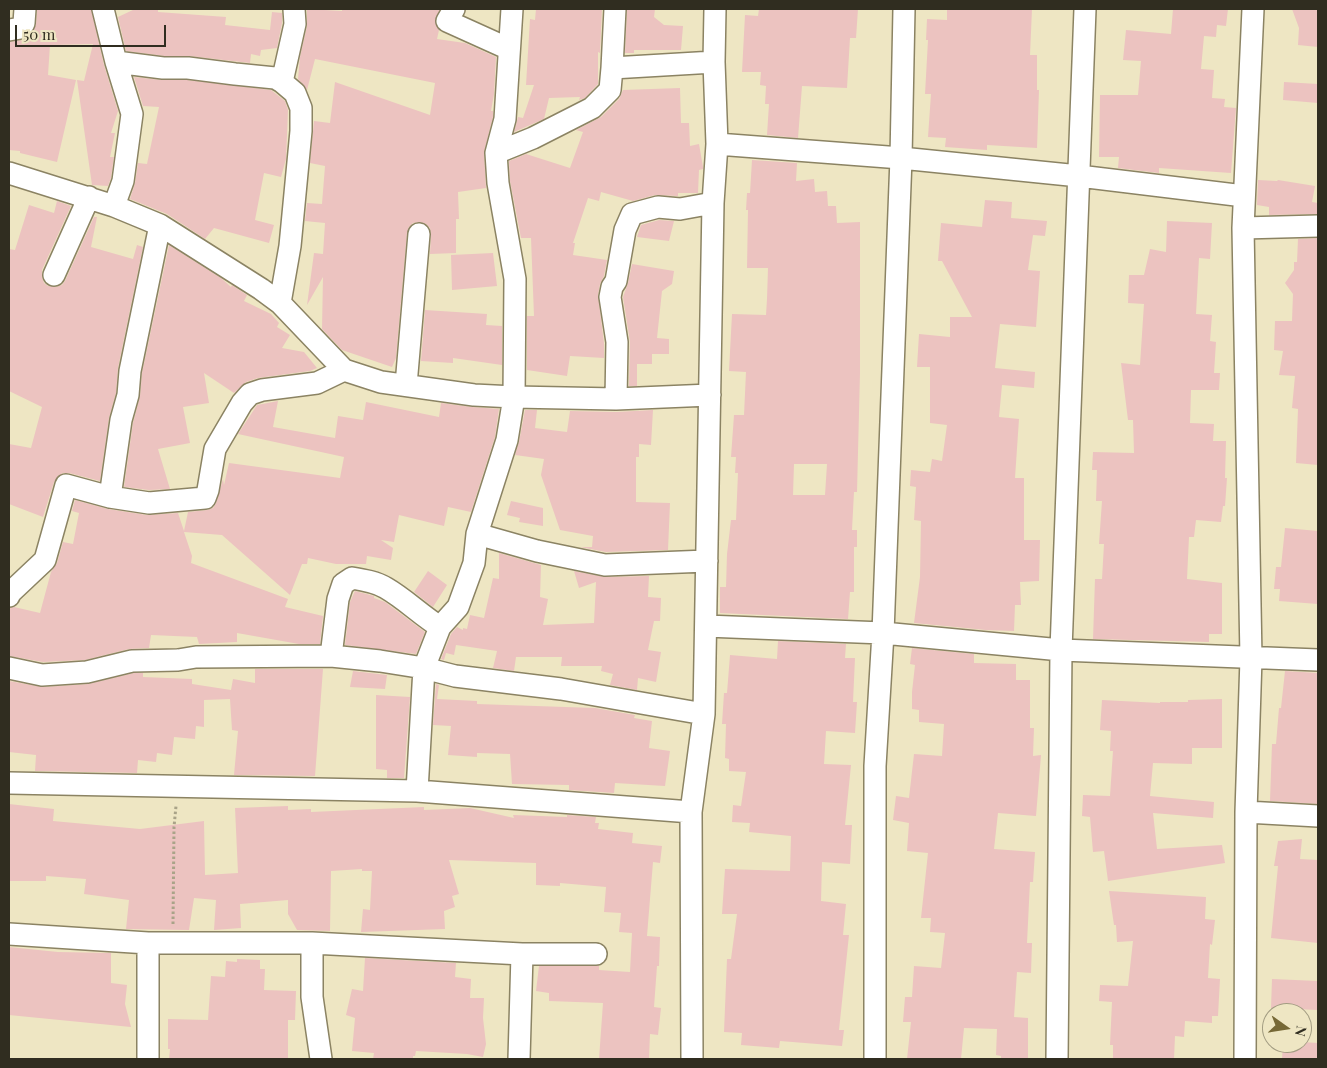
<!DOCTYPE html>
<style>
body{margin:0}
#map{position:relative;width:1327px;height:1068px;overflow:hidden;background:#eee6c3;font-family:"Playfair Display",serif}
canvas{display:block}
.frame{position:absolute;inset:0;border:10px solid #302d20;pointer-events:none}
.north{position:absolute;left:1262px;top:1003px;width:50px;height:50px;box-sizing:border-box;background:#eee6c3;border:1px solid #a29c82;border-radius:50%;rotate:103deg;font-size:14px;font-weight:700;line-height:20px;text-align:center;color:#302d20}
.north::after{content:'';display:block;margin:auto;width:18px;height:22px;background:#766836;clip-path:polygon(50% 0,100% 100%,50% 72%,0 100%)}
.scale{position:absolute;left:15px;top:25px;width:151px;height:22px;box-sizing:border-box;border:2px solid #302d20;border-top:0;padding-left:6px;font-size:15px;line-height:18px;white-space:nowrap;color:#302d20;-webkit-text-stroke:4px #eee6c3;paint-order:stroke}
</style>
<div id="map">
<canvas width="1327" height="1068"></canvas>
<div class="frame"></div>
<div class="north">N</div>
<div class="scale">50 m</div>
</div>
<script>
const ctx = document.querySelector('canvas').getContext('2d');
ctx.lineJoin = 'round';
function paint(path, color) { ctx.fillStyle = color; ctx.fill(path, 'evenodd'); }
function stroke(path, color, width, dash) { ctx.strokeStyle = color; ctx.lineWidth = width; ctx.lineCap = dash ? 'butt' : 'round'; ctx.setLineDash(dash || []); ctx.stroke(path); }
paint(new Path2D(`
 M37,9H91L104,65L118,111L111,133H115L110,157H114L111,178L108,186L92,185L77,80L84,81L93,44L50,45L48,75L76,80L57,162L20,153V151L9,150V42L23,40L31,35L36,24Z
 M135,9H158V12L226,17L225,25L270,30L272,12L282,13V23L277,48L261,50L260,56L251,54L250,63L189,56H164L126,51L118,17Z
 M307,9L342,11V9H440L435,21L439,30L437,39L465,43L496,57L494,94L491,111H493V117L484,152L486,188L458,192L459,219H456V253L430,254L431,235L430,228L426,224L420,222L413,223L409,227L407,233L396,358L392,367L342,350L322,329L323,277L307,305L314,253L323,254L325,223L305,221L307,203L322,204L325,166L310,163L314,121L330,123L335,82L430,115L435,83L315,59L307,90L298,79L300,57L307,26Z
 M536,9H602L600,53L598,52V84L585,98L579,100L580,97L549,98L544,119L514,132L518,117L523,118L534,85H526L530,19L535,20Z
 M627,9H655L654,17L664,25L683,26L681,50H634V53H625Z
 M759,9H858L856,38H850L847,88L802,86L798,138L767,135L769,104H765L766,86L760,85L761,72H742L745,15L758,16Z
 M947,9H1032L1030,55H1037V90H1039L1037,148L987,145V150L945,147L946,138L928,137L931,94H925L928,40H926L927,19L947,20Z
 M1173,9H1228L1226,26L1217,25L1216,37L1204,36L1201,69L1214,70L1212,98L1225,99L1224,107L1236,108L1231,173L1159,168V173L1118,168L1119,157H1099L1100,95H1138L1141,61L1123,60L1126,30L1171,34Z
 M1292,9H1318V47L1298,45L1299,28Z
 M134,77L162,80H187L271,90L285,101L288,110L286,159L281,177L264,173L255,220L274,225L269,243L214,228L205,239L167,214L130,199L135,183L138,163L147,164L159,107L143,106Z
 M1284,82L1318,84V103L1283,100Z
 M680,88L681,123H689L690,146L699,144L703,167V169L699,170L698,193H678V196L655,195L633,201L601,192L599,201L588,198L573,243H575L573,255L607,260L604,276L600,284L598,295L604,343V358L570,356L567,376L527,370V316H534L531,238H521L510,181L509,161L526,154L570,168L583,132L576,130L601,117L619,99L623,90Z
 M752,160L797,163L796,181L814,179L815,192L827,191L828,206H836L837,223L860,222V373L857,492H854L852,530H857V547H854V592H850L848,619L720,613V587H726L727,554L731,520H736L738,473H735L736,457H731L734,415H744L746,372L729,371L732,314L766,315L767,299L768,268H747L748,210H746L747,193H750ZM794,464H827L825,495H793Z
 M1258,180L1277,181L1278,180L1315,186L1312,202L1318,203V214L1269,215V207L1257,205Z
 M985,200L1012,202L1011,218L1047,221L1045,236L1033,235L1028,270L1040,271L1036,327L1000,324L995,368L1035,372L1034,388L1002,385L999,417L1019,419L1015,478H1024V540H1040L1039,581L1020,582L1021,605H1015L1014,631L986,630L914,623L920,577L921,521L914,520L916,487L910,486L911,470L930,472L932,459L942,461L947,425L930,423V367H917L919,334L950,337V317H972L942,261H938L941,223L982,227Z
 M57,201L71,206L42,270V277L44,283L48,286L56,287L62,285L65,281L94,217H97L91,247L133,259L137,245L143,247L118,368L116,393L109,418L100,481L69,473H63L58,476L54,482L43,517L9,504V444L31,448L42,407L9,391V249L15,250L29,205L54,213Z
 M659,220L674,221L669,241L637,237L641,225Z
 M1167,221L1212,223L1210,259L1199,258L1196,314L1212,315L1210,341L1216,342L1214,373H1220L1219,390H1191L1190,423L1214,424L1213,441H1226L1225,478H1227L1225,506H1223L1221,522L1196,520L1194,537H1189L1187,579L1222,583V634H1209V642L1093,639L1095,579H1102L1104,544H1099L1102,501H1096L1097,470H1092L1093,452L1134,453L1133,420H1128L1121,363L1140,365L1144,304L1128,303L1129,275H1144L1150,249L1166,252Z
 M1318,238V465L1296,463L1298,409L1292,408L1295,376L1279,375L1283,351L1274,350L1275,321H1292L1293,294L1285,283L1294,270V262H1297L1298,239Z
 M169,245L221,278L231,287L232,285L247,295L244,301L271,314L279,323L277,327L290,335L282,348L304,352L317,368L310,371L258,378L246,382L234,393L204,373L209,403L183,407L190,443L158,449L170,489L149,490L124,487L133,423L140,396L142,373Z
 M493,253L497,286L452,290L451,255Z
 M632,264L674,271L672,284L662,291L657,338L669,339V354H652V364H637V386H629L630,342L623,297L628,283Z
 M425,310L487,314L486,325L502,326V365L453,358V363L421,361Z
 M278,401L273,427L335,438L338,416L363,420L366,402L439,417L441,403L472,407L499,409L495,437L471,512L448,507L444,526L399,515L394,542L381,540L393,548L391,560L367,556L366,564H336L308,558L307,564H302L290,595L222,535L184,532L192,556L191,563L288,599L285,607L323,616L320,644H299L237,633V642L199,644L197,637L151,635L149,648L129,649L85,660L43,662L9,656V608L14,607L40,613L51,572L57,563L63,542L73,544L79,513L72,511L75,500L108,509L147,515L178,513L184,531L188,512L207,510L213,508L216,503L223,479L224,485L229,463L340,478L344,457L238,434L257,405Z
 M525,410H537L535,428L567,432L570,411L616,412L653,410L651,445L639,444V457H636V502L670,503L668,550L606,552L580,547H592L593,536L560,530L541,475L544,459L515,455L519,442Z
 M511,501L543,508V526L519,522L520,518L507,515Z
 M1285,528L1318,531V604L1279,601L1280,589H1274L1276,567H1281Z
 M499,553L541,565L540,597L548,599L543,625L594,623L596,582L579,588L574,571L605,577L649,576L648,597L661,598L660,621H654L648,650L661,652L656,682L638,678L637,690L610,685L613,674L601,671L602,666H561L562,657H516L514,671L493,668L497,651L456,645L454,655L446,653L444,660L441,659L451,634L457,627L463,630V628L467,629L470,615L484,618L493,578L499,579Z
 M428,571L447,585L433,607L414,592Z
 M355,591L374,596V598L385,602L425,632L416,654L345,645L350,602Z
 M778,641L846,644L845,658H855L853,702H857L855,733L826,731L824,764L851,765L845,825H852L850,864L822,862L821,901L846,904L843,935H849L839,1030H844L842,1046L780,1041L779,1048L741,1045L742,1033L724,1032L727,959H731L737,914H722L725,869L790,871L791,836L749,832L750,823L732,822L733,805L741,806L746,772L729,771V759L725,758L726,724H722L724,693H727L730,655L777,659Z
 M912,648L974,654V663L1016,664V680H1030V728H1034L1033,756L1041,755L1036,816L998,813L994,849L1035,852L1033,882H1030L1027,943H1032L1031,973L1017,972L1014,1017L1028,1018V1059H1001V1056L996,1055L997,1029L964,1028L961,1059H907L911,1022H903L905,997H912L914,966L941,968L945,933L930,932L931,918H921L928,853L907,851L909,823L893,820L896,796L909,798L914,754L942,756L944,724L919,722V710L912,709V692L915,665L910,664Z
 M255,669H323L315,776L234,775L238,731L232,730L230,699L204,700V727L196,726L195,739L174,737L172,755L157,753L156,762L138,760L137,773L35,771L36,755L9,752V681L43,687L88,684L134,673H143V677L192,679V684L231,690L233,679L255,683Z
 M353,671L387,675L385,689L350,687Z
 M1285,671L1318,673V804L1270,801L1272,744H1276L1279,708H1281Z
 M436,684L439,685L437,699L477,701V704L595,708L635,715L634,718L652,721L649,748L670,751L665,786L615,783L614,793L569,790V785L512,784L510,754L477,753V757L448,755L451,726L433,725Z
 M376,695L410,697L404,778H387V770L376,769Z
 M1222,699V748H1192V764L1153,763L1150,796L1214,802L1213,818L1153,813L1157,849L1222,845L1225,863L1108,881L1104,851L1093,852L1090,817L1082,816L1083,795L1110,796L1113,751H1110L1111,731L1100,730L1102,700L1160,703V702H1188V700Z
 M9,804L54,809L53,821L140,829L204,821L205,875L238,873L235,808L288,806V810L311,809V812L424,807V810L470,808L514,818L513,815L567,817V815L596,817L595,823H599L598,829L633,833L632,843L662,846L660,863L653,862L647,936L660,937L659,966H657L654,1007L661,1008L658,1035L650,1034L649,1059H599L603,1003L549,1001V993L536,991L539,966H599V970L630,972L632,933L619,932L621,913L604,912L606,887L560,883V886L536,885V863L449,860L459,894L452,896L455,907L444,911L445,929L361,932L363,909L370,910L372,871H362V869L331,871L330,931L297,930L288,914V900L240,904L241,928L214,930L216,900L194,898L189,930L126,929L129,900L84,894L86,879L46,876V881H9Z
 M1302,839L1300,859L1318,860V943L1271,938L1278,866H1274L1278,841Z
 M1109,891L1206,897L1205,919L1215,920L1212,945L1210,944L1208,978L1220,979L1218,1016H1212V1023L1185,1021L1184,1037L1175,1036L1174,1059H1113V1045H1110L1112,1002L1099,1001L1100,985L1128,986L1133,941L1117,942L1116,925H1114Z
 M9,947L58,952L111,953V983L127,985L125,1004L131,1027L9,1015Z
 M365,958L456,963L455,977L471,979L470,998H484L483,1018L486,1044L483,1057L467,1054L416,1051L415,1056H413V1059H373L374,1053L352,1051L355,1018L346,1015L352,989L363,991Z
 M237,959L260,960V969H265L264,990L296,991L295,1020H288V1059H169L170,1049H168V1019L208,1020L211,976L225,977L226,961L237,962Z
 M1272,979L1318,981V1010L1271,1008Z
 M1302,1042L1318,1043V1059H1282L1283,1043Z`), '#ecc3c0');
const minor = new Path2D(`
 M103,9L116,62L132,114L123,181L114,206
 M454,9L447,21L509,49
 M615,9L612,68L714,62
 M9,30L21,28L24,23L25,9
 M116,62L163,68H188L235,74L275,78L282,82
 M717,144L901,158L1079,176L1244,196
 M496,153L533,138L592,108L610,90L612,68
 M9,173L114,206L160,225L261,289L280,303L344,370L381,382L474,395L514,397L616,399L710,395
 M1243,228L1318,226
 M54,275L89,197
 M280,303L290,246L301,131V108L295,93L282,82L295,24L294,9
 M406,385L419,234
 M616,399L617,342L610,297L612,287L616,281L625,230L632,214L658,207L680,209L713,203
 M110,497L121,420L128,395L130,371L160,225
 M477,534L537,551L605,565L707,561
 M9,596L10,593L45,560L66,485L110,497L149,503L205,498L208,490L215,449L242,403L250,394L262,390L317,383L344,370
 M706,626L883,633L1061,650L1318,660
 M331,656L338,599L343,584L352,578C364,580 376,582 386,588C405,599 421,615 440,627
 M9,668L42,675L87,672L132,661L178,660L196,657L331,656L380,661L424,668L455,676L561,689L704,714
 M9,783L417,791L691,812
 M417,791L424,668L440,627L458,607L474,563L477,534L507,440L514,397L515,279L498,183L496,153L505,119L512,9
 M1246,812L1318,816
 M9,934L148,943H312L522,954H596
 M312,943V997L321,1059
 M148,1059V943
 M519,1059L522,954
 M692,1059L691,812L704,714L713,203L717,144L714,62L715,9
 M875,1059V766L883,633L901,158L904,9
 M1057,1059L1061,650L1085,9
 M1245,1059L1246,812L1251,658L1243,228L1253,9`);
stroke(minor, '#8b8363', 24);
stroke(new Path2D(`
 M173,924L174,827L176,806`), '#a9a388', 3, [2.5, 2.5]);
stroke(minor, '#fff', 21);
</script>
